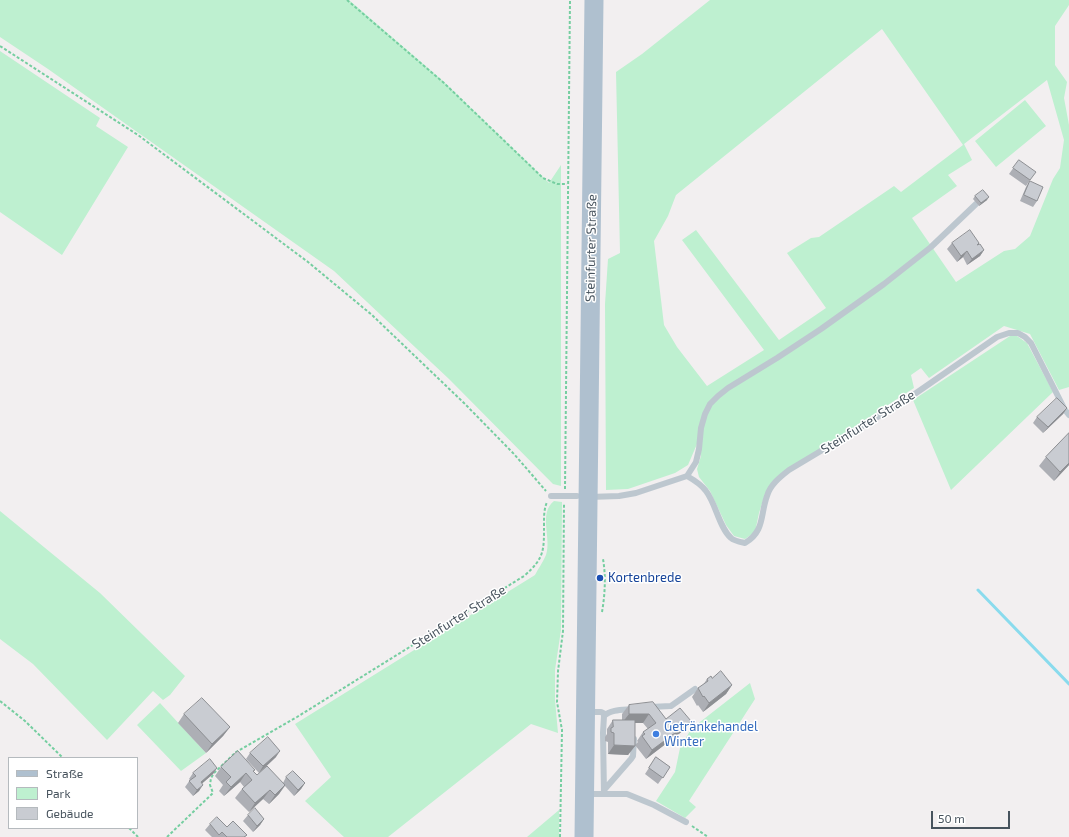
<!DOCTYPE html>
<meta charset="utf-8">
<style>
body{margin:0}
#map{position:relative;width:1069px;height:837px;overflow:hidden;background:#f2eff0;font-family:"Exo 2",sans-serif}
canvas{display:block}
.legend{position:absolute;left:8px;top:757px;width:130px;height:72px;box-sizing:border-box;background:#fff;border:1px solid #b5babe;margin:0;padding:5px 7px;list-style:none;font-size:12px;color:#47535d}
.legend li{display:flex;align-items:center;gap:8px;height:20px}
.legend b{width:20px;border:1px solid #b5babe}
.scale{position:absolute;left:931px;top:811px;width:79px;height:18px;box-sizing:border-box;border:2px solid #47535d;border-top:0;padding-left:5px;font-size:12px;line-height:14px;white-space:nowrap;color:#47535d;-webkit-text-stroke:3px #fff;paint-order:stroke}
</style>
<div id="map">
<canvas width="1069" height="837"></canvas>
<ul class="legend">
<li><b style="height:5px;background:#afc0cf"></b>Straße</li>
<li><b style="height:11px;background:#bef0d0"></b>Park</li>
<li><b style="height:11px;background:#c9ccd2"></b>Gebäude</li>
</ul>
<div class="scale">50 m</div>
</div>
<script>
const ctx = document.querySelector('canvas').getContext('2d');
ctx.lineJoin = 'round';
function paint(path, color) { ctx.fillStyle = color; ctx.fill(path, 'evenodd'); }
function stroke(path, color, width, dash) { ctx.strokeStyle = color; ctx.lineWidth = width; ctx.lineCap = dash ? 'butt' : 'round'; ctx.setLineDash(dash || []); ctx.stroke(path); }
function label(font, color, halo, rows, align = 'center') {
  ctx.font = font + ' "Exo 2",sans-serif'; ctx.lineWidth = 3; ctx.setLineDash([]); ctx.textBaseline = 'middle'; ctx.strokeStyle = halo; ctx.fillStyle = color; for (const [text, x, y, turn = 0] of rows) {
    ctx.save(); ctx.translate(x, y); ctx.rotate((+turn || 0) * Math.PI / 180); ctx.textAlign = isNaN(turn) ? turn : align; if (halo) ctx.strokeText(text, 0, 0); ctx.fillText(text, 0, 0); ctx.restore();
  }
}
paint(new Path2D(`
 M0,0H349L443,81L549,183L561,165V486L553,484L449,379L334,271L48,69L0,37Z
 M710,0H1069V5L1055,26V65L1067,82L1064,98L1069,125V387L1059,390L1030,334L1004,326L929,378L921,368L911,375L914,388L776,478L765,494L759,513L755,532L745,539L734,536L726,525L710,491L699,477L697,469L701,456L697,444L688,465L675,473L628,489L606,490L605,304L608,259L620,253L616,72L642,54ZM882,29L963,145L901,192L894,186L819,237L811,238L787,253L826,308L779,340L696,230L682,240L764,350L707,386L677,347L664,325L654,241L668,216L676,195ZM1047,80L1064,140L1060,168L1053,179L1030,236L1015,249L1004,251L956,282L912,218L957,186L948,175L972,160L964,144Z
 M0,51L100,118L96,126L128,147L62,255L0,212Z
 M1025,100L1046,126L996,167L975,141Z
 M1010,336H1017L1027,343L1053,392L951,490L913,400Z
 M554,501L562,502L561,630L555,670V700L558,733L531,724L388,837H344L305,801L331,777L295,724L535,575C538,569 543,562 546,555C552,538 538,514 554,501Z
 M0,511L100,593L185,676L170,695L163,700L153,691L107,740L33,664L0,639Z
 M750,683L755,699L689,801L696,807L685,818L656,801L675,772L680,748L691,729Z
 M160,703L206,753L181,771L137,725Z
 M559,810V837H527Z`), '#bef0d0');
stroke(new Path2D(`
 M978,590L1069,684`), '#8adbed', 3);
stroke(new Path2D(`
 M347,0L444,83L543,178L557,184H567
 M0,46L138,135L308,262L372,315L464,403L514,454L546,491
 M565,489L570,0
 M602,612C605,595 606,576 603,559
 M0,701L25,721L63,758
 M692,826L708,837
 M129,828L138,837
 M167,837L213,793L210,785L211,778L214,773L236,752L297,717L524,576C545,558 544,550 544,523C544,516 544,509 547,502
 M560,837L562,730L557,702L558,671L563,631L564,503`), '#75cea0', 2, [3, 2]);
stroke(new Path2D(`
 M687,476C694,480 701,484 706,491C716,504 719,527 731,538C734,541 740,542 745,543C765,531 760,515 767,496C770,485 780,477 789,470L906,400L997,337L1009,333H1018L1025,337L1031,343L1065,410L1069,415
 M551,496H577
 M589,497L619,496L636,493L687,476L696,462L699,449L701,428L705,414L710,404L718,396L728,388L777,358L821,329L884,284L931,247L976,204
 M650,707L671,706L695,689
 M588,712H601L605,714
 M604,790L631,759L633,756L634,739
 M586,794H627L654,805L686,822
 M604,794L603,733L604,716C611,709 624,710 633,709`), '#bdc7cf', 6);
stroke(new Path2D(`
 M584,837L594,0`), '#afc0cf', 19);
paint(new Path2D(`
 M1019,160L1030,180L1026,186L1009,174Z
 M1030,181L1037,201L1033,207L1020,201L1026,187Z
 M975,196L987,200L979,206L973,199Z
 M952,243L977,245L984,250L980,256L967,265L963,257L957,262L947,249Z
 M1067,408L1063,414L1043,433L1033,423L1037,417Z
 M1069,433V465L1054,481L1039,466L1046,457Z
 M712,678L732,685L726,694L703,712L698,705L697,706L692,697L698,688L703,685L707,679Z
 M629,705L666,719L691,721L684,730L646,759L635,745L638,742L637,741L643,732L648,729L643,723H635V746L628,755L608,754V742L605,741V737L607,734V729L613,720H622V714Z
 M184,714L230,727L223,736L206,753L178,723Z
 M250,753L276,757L259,773L246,759Z
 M656,757L670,767L658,784L645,774Z
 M221,767L254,772L257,775L283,783L286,777L305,783L301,789L294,796L285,786L279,794L269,804L263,799L249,812L235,798L242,789L244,787L240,782L224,796L219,791L223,785L215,776Z
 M217,768L213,774L202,783L199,791L193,796L185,787L190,780L189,779L193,773Z
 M248,815L264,819L260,825L253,832L243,821Z
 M210,824L227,827L247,835L245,837H212L205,830Z`), '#adafb5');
paint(new Path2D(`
 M989,197L987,200L979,206L981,203Z
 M984,250L980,256L967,265L972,259Z
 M967,251L963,257L957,262L961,256Z
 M1067,408L1063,414L1043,433L1048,427Z
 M1069,463V465L1054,481L1060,472Z
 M732,685L726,694L703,712L709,703Z
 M629,714H649L643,723H622Z
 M691,721L684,730L646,759L652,750Z
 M230,727L223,736L206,753L212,744Z
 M614,745L635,746L628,755L608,754Z
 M280,751L276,757L259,773L263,766Z
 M217,768L213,774L197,788L201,782Z
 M246,773L240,782L224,796L231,787Z
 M305,783L301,789L294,796L298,790Z
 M203,785L199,791L193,796L197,790Z
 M285,785L279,794L269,804L275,795Z
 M270,790L263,799L249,812L255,803Z
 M264,819L260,825L253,832L257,826Z`), '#8d8f93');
const building = new Path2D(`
 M1019,160L1036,172L1030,180L1013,168Z
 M1030,181L1043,187L1037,201L1024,195Z
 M983,190L989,197L981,203L975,196Z
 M970,230L979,243L977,245L980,244L984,250L972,259L967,251L961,256L952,243Z
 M1057,398L1067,408L1048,427L1037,417Z
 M1069,433V463L1060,472L1046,457Z
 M721,671L732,685L709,703L704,696L703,697L698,688L708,681L707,679L711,676L712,678Z
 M202,698L230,727L212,744L184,714Z
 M653,702L666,719L680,708L691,721L652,750L642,736L645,734L643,732L656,723L649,714H629V705Z
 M613,720H635V746L614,745V733L611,732V728L613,727Z
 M268,737L280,751L263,766L250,753Z
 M238,751L255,770L253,771L257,775L267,766L285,785L275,795L270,790L255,803L242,789L252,780L246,773L231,787L226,782L231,777L221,767Z
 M656,757L670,767L663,778L649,768Z
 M210,759L217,768L201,782L203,785L197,790L189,781L196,776L193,773Z
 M293,771L305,783L298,790L286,777Z
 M255,808L264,819L257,826L248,815Z
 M217,817L227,827L233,821L247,835L244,837H227L222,832L219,835L210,824Z`);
paint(building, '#c9ccd2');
stroke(building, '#8d8f93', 1);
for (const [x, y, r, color] of [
 [600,578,4,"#1a4fb4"],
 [656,734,4,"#3f7fe0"]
]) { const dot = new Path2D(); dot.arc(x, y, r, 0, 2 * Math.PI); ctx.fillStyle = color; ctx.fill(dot); stroke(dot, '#fff', 1.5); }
label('13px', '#47535d', '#fff', [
 ["Steinfurter Straße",591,248,-89],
 ["Steinfurter Straße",868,422,-32],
 ["Steinfurter Straße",459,617,-32]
]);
label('13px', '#164399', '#fff', [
 ["Kortenbrede",608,578]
], 'left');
label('13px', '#366cbe', '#fff', [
 ["Getränkehandel",664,727],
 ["Winter",664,742]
], 'left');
</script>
